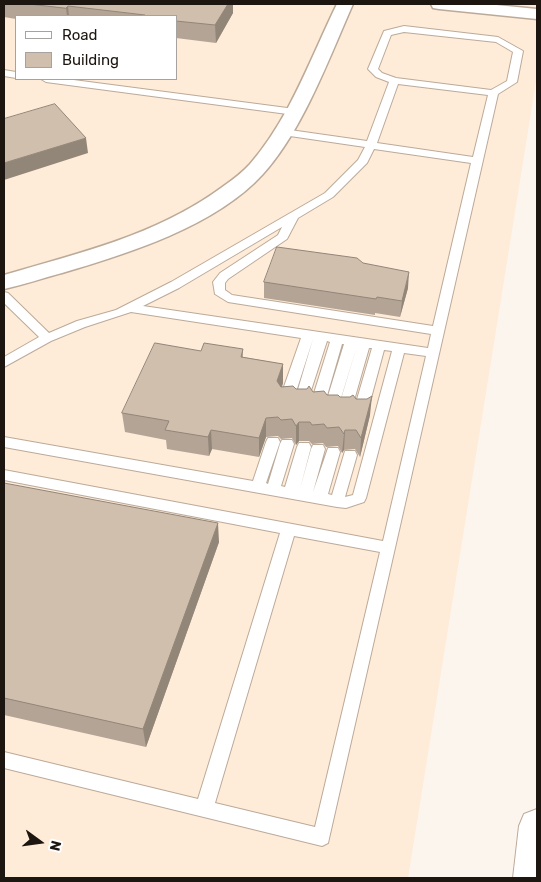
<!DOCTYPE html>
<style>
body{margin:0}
#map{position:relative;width:541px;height:882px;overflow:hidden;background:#fcf5ee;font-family:Rubik,sans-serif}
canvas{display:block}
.frame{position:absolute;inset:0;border:5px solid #1d1610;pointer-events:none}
.legend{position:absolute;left:15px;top:15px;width:162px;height:65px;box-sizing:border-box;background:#fff;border:1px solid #a5a29f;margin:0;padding:6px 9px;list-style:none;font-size:15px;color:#1d1610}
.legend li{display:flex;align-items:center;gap:10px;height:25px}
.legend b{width:25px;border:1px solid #a5a29f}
.north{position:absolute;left:15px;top:817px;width:50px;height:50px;-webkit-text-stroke:4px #fff;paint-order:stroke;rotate:104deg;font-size:14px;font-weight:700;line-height:20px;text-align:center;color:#1d1610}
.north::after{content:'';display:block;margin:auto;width:18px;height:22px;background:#1d1610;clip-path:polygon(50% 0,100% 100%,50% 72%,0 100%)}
</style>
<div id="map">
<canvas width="541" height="882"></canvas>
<div class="frame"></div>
<ul class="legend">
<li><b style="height:6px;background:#fff"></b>Road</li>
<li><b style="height:14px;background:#d1bfad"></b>Building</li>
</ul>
<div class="north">N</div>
</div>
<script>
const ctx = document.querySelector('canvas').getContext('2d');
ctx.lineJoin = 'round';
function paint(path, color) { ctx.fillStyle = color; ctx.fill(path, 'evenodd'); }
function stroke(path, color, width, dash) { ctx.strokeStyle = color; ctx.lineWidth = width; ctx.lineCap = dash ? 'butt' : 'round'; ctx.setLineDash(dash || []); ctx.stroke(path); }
paint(new Path2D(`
 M4,4H537V75L408,878H4ZM16,16H176V79H16Z`), '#feebd8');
const lane = new Path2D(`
 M404,26L498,37L523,51L517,82L498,94L328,843L322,846L4,768V752L198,799L280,533L4,480V470L383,541L426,356L404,353L366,498L364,502L346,508L337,507L4,447V437L253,481L266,442L268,438H278L280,442L266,483L268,484L280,444L282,440H292L294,444L281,486L285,487L297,447L299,443H309L311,447L300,489L311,449L313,445H323L325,449L313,492L328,448H338L340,452L328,494L332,495L345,451H355L357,455L345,497L353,495L392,351L384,350L367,413L365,416H355L353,413L372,348H369L351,411L349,414H339L337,411L357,346L338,409L336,412H326L324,409L344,344H342L324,406L322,409H312L310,406L330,342L327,341L306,406H296L294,403L313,339L293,401L291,404H281L279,401L301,338L131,312L85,327L51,341L4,367V357L39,337L4,303V292L8,293L49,333L77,321L116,310L171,282L325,193L358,160L365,147L283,135L278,132L283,129L367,141L389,82L376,77L368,69L384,31ZM404,32L496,42L513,52L507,81L491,90L396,78L382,73L378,69L391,35ZM398,84L488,95L473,157L377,143ZM374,149L471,163L433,326L232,295L225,290V283L228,279L287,239L298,218L333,197L367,163ZM282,227L278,235L220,273L213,282L215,294L228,302L431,334L428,348L143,306L179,288ZM294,536L380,552L315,827L215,803Z
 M4,70L16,72V78L4,76Z
 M41,79H66L295,109L300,112L295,115L46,82Z`);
const street = new Path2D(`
 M337,4H353C329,58 303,130 263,174C216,226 127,254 62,273C43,278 23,285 4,289V275C79,253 157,235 221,188C231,181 242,173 250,164C290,118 311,57 337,4Z
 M431,4H486L537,9V19L439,9L433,8Z`);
const secondary = new Path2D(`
 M537,809V878H513L519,826L524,814Z`);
stroke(lane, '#bcaa99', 2);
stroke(street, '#bcaa99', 3);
stroke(secondary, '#bcaa99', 2);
paint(lane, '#fff');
paint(street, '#fff');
paint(secondary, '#fff');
paint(new Path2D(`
 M4,4H233V13L216,43L176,38V16H16V19L4,17Z
 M363,263L408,288L400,317L375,313V315L264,298V282Z
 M243,349V357L283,364V383L282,387L340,397L370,415L360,457L355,449L344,450L342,453L338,446L326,447L323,443L312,444L309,441H299L296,445L292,438L281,439L278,436L266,437L259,457L212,449L209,456L167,449L166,440L125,432L122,413L201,351Z
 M4,483L219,542L146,747L4,715Z`), '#b4a495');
paint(new Path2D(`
 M228,4H233V13L216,43L215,25Z
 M68,6L69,16H67L66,8Z
 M86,138L88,153L4,180V163Z
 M409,272L408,288L400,317L402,301Z
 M283,364V383L277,400V381Z
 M372,396L370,415L360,457L361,438Z
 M266,418V437L259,457V438Z
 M299,422V441L296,445V426Z
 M211,430L212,449L209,456L208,437Z
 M345,430L344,450L342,453L344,434Z
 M218,523L219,542L146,747L143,729Z`), '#928679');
const building = new Path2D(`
 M29,4H228L215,25L176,21V16H144L145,15L68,6L66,8Z
 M55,104L86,138L4,163V119Z
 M277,247L357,258L363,263L409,272L402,301L377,297L376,299L264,282Z
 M155,343L201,351L204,343L243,349L241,357L283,364L277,381L281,387L293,386L296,389H307L309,386L313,392L324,391L327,395H338L340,397H350L353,395L356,399H367L372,396L361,438L356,430H345L344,434L339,427L327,428L324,424L312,425L310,422H299L296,426L292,419L281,420L278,417L266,418L259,438L211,430L208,437L165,430L169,421L122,413Z
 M4,483L218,523L143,729L4,698Z`);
paint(building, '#d1bfad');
stroke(building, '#928679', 1);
</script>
